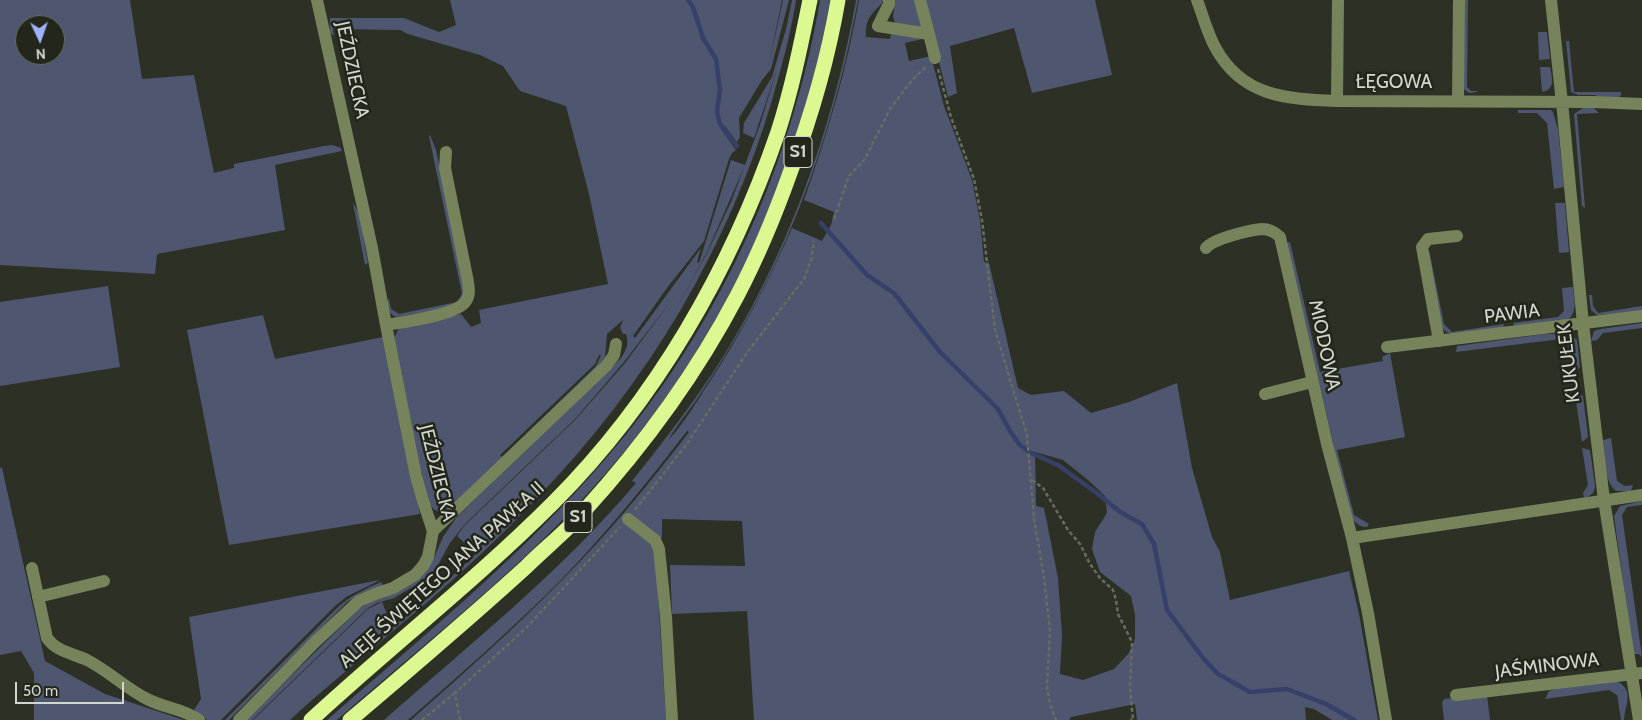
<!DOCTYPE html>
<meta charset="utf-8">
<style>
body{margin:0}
#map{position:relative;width:1642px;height:720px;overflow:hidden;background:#2d3125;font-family:Cabin,sans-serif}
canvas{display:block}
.north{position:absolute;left:15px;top:15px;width:50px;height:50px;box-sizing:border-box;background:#23271b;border:1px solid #696d63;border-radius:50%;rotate:177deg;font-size:14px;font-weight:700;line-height:20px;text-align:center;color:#d3d6ce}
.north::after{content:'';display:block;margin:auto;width:18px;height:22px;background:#9fb3fd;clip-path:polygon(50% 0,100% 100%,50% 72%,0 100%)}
.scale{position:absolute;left:15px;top:682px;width:109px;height:22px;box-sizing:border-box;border:2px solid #d3d6ce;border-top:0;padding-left:6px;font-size:15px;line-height:18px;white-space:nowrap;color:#d3d6ce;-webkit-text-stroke:4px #23271b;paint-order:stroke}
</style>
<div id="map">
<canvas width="1642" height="720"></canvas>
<div class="north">N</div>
<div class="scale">50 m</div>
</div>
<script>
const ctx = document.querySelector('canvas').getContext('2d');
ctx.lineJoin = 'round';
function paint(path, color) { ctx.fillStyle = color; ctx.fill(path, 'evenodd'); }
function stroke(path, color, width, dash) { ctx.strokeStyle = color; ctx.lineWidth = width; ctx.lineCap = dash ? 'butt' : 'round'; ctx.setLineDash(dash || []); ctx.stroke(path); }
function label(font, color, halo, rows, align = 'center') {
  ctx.font = font + ' Cabin,sans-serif'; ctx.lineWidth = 5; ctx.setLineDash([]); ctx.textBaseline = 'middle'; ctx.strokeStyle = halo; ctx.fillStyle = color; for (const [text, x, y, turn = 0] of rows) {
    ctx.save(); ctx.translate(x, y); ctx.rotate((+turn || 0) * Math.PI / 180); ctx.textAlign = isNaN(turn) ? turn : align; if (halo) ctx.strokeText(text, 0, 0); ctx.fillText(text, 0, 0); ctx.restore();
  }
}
paint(new Path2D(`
 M0,0H130L142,79L194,75L214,173L234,168V164L324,146L332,145L341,148L342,151L275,165L285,230L157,254L155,274L0,265ZM25,25H55V55H25Z
 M450,0H782L768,68L783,0H789L771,69L762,80L739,118L740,137L737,142L725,126L721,129L736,150L732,153L729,159L704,241L667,288L633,336L635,338L701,248L697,262L699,263L731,160L745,165L708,250L674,313L708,251L731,202L760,125L776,72L754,138L743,133L744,123L772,77L786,29L792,0H796C791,33 782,65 773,97C729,247 648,383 539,496C494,544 444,589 393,631C359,661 323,689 290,720H253L368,609L382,602L388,617L393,623L353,657L354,659L433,594L476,554L457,536L464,526L576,419L625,363L671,301L624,362L576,418L464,525L450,543L435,570L424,580L394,598L377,603L368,608L252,720H246L359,609L433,560L443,537L456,518L621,358C627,349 629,344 626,334H623L620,328L623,320L607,334L605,356L602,362L449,511C437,514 433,510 427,500L394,338L399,328L461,314L471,327L481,323L479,310L608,284L589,194L566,106L520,91L503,66L480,55L408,34L400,30L333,29L334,36L330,33V18H404L439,32L456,25ZM599,355H601L596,366L590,372L502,457L500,455L595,364Z
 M820,0H830C799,187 709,367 578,504C504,582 418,649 337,720H327C419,640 513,563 594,472C711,343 791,172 820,0Z
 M856,0H858C838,109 803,217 749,315C733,343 716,371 697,399C688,412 677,425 669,439C683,425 695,404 707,386C740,336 768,283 792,228L822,241L831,225L834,212L804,200C827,135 847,69 859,0H883L882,3C871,15 865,19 866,37L890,39L891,34L920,37L922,39L905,43L909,61L931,56L944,106L972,180L980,220L984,262L989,263L1018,388L1031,395L1064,391L1091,413L1129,402L1177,383L1192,468L1212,537L1220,552L1230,600L1349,571L1359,614L1378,720H1332L1314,709L1305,707L1306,720H1137L1135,704L1071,717L1069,720H754L747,611L672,614L670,565L745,566L742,521L662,519V537L654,547L656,564L666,720H411C462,675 514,629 562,580C608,534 649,484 689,432L687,431C648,482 607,532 562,579C513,628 461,674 408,720H384C470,644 561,572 636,483L632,481C660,446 687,411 712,374C785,263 833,130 856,0ZM1035,452L1063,460L1088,480L1105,496L1107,513L1095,532L1092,549L1100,572L1131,596L1135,615V639L1129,653L1114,669L1083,680L1060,674L1062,635L1058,578L1044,508L1036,506Z
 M895,0H917L924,32L895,23L893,17Z
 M923,0H1095L1112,75L1032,93L1014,28L950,46L957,93L948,97Z
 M1463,0H1468L1467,87L1471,91H1477V92L1469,93L1464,89Z
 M1538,32H1547L1550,59L1539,60Z
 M1566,41H1569L1574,92H1621V95L1618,98L1596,97V95H1578L1571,92Z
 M1540,67H1550C1552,77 1556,90 1542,92Z
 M1583,108H1594L1599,113L1577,114L1585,208L1582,206L1574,114Z
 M1518,110H1551L1553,112L1558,129L1564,187L1554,189L1547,123L1537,113H1518Z
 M430,135L436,150L464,282L463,298L447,309L396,317C389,314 388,309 386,302L389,299L391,309L399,314L457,302L462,294L429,136Z
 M353,203L359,213L368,263L365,265Z
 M1555,203H1565L1569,252L1559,253Z
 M1290,242L1320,372L1383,361L1382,357L1390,353L1405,437L1337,450L1354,515L1369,524L1367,527C1359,527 1354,522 1350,516L1287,243Z
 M1429,250L1444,324L1452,332L1504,324L1503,329L1455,335C1449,333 1445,332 1441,327L1427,255Z
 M108,286L120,367L0,386V302Z
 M1573,287C1574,299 1578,311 1568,320L1515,327L1513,323L1558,317L1564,311L1562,288Z
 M1589,295H1592L1593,306L1598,313L1642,306V312L1597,315L1591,310Z
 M263,315L275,359L383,337L420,514L229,545L187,330Z
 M1642,323V328L1603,333L1597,340L1591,341L1594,331L1601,329Z
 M1545,334H1569L1577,340L1580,367L1572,376L1568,345L1561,339L1456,352L1457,346Z
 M1575,394L1583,396L1588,437L1582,442Z
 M1611,438L1617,481L1625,486L1633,485L1631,491H1616C1603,480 1605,456 1603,440Z
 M1582,448L1590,450L1595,485C1595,493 1591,496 1584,498L1583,493L1588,485Z
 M0,468H2L45,661L105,694L184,720H34V673L21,651L0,655Z
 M1642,501V505L1627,507L1622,515L1642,657L1639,654H1633L1614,516L1620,506Z
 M380,580L346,597L334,607L221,720H207L194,710L201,699L189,617Z
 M381,582L383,585L362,593L347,602L229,720H225L337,608C350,596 365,589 381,582Z
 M1617,681C1635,691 1625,704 1624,720H1621L1617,695L1609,690L1545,699L1549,691L1563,687Z
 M1487,695L1490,720H1444L1442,703L1444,699Z`), '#4e5670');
stroke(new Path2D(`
 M688,0L693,7L703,38L716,59L720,90L717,112L720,124L737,146
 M821,223L867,275L894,293L940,352L998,409L1010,431L1019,444L1029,452L1058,465L1098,494L1120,512L1142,524L1154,544L1167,610L1203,658L1218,674L1250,692L1287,689L1326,704L1354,720`), '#364069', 4.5);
stroke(new Path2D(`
 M938,69L951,117L974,179L982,220L995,330L1027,435L1034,519L1044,577L1050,631L1047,685L1050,704L1056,720
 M834,219L849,176L865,159L890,109L912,80L927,66
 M1032,480L1043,488L1068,530L1080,544L1090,564L1100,578L1113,590L1116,600L1118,614L1132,642L1130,687L1133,720H1130
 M635,510L689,441L746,354L804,279L811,261L814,241
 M422,720L455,693
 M460,720L455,693L526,628L620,527`), '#686c61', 2.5, [4, 2.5]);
stroke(new Path2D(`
 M889,0V4L878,26L929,34L920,0
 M1197,0C1203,16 1207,32 1215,47C1242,97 1286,99 1337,101L1593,102L1642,104
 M1551,0L1563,112L1583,324L1604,500L1639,720
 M929,34L935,58
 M1337,101L1338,0
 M1458,101L1459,0
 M1206,248C1213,239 1249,230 1262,229C1269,229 1275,232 1280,237L1327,444L1352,538L1642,495
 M386,325C403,322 458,315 466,301C470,295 469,289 468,282L445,168L446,152
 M1439,341L1422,247L1428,239L1457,236
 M1387,347L1642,316
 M1265,394L1312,382
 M628,519L655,540L659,549L666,617L672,720
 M433,531L606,366L614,355L616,344
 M1352,538L1368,613L1386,720
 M32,568L47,638C57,652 72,653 87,660C109,671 126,689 149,700C165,708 184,709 199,720
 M38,597L104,581
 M1456,695L1642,673
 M239,720L315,642L359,601L375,594L393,588L415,575L423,566L428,557L433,531L423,501L416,476L386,325L372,248L317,0`), '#77835b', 12);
stroke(new Path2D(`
 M311,720C390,647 476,580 553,503C656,400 731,269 778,132C792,89 801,44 810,0
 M350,720C409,670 469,619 526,567C545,548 567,531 584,511C643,446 696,374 737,296C758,256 775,215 790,173C811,117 828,59 838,0`), '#dbf891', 15);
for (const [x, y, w] of [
 [798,152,28],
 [578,517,28]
]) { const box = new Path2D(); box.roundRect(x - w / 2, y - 15.5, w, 31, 4); ctx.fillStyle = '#23271b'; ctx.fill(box); stroke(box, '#d3d6ce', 1); }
label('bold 18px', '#d3d6ce', null, [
 ["S1",798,152],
 ["S1",578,517]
]);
label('19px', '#d3d6ce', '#23271b', [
 ["JEŹDZIECKA",352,70,78],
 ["ŁĘGOWA",1394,82],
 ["PAWIA",1512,314,-7],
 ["MIODOWA",1324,345,78],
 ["KUKUŁEK",1569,363,-97],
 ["JEŹDZIECKA",437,473,76],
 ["ALEJE ŚWIĘTEGO JANA PAWŁA II",442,575,-42],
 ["JAŚMINOWA",1547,666,-7]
]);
</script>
